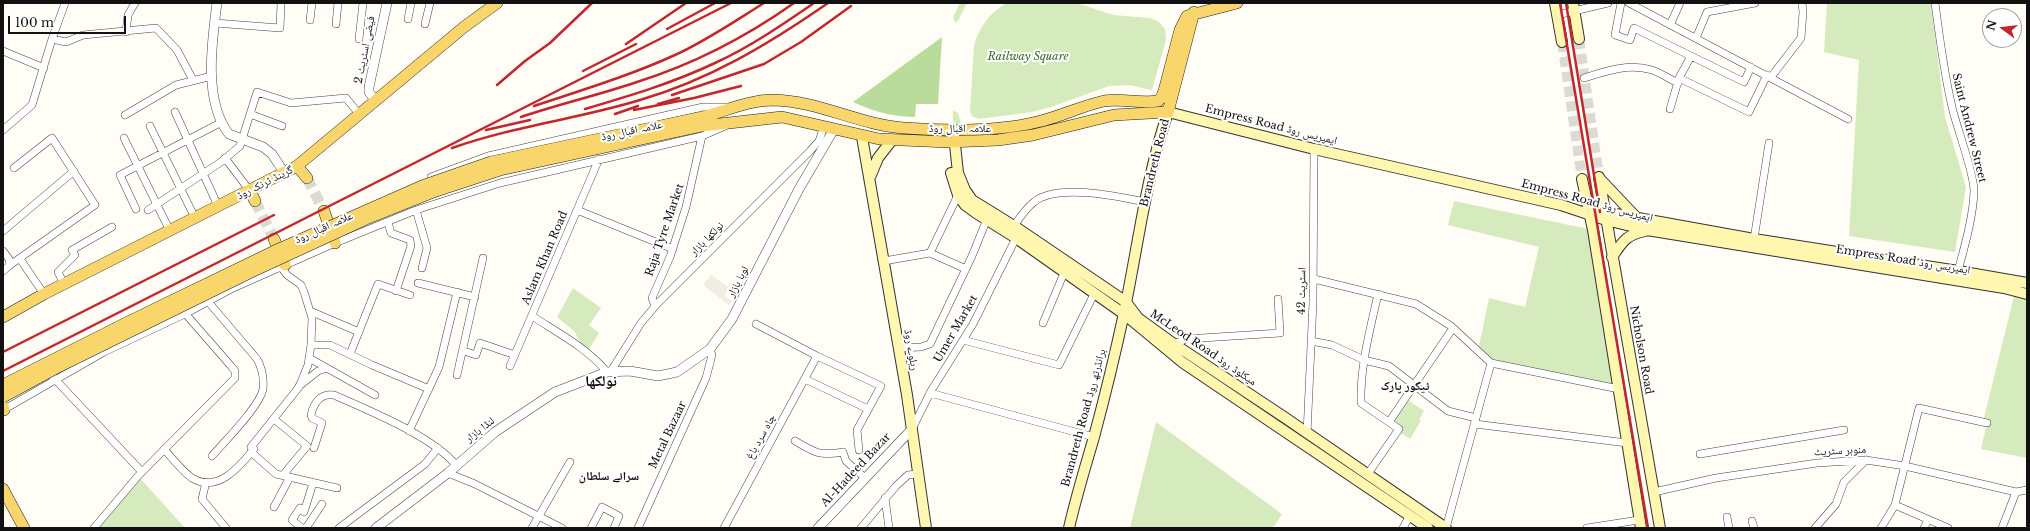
<!DOCTYPE html>
<meta charset="utf-8">
<style>
body{margin:0}
#map{position:relative;width:2030px;height:531px;overflow:hidden;background:#fffdf5;font-family:"Libre Baskerville",serif}
canvas{display:block}
.frame{position:absolute;inset:0;border:4px solid #111;pointer-events:none}
.north{position:absolute;left:1982px;top:8px;width:40px;height:40px;box-sizing:border-box;background:#fff;border:1px solid #a0a0a0;border-radius:50%;rotate:285deg;font-size:11px;font-weight:700;line-height:16px;text-align:center;color:#111}
.north::after{content:'';display:block;margin:auto;width:14px;height:18px;background:#c4262e;clip-path:polygon(50% 0,100% 100%,50% 72%,0 100%)}
.scale{position:absolute;left:8px;top:16px;width:118px;height:18px;box-sizing:border-box;border:2px solid #111;border-top:0;padding-left:5px;font-size:12px;line-height:14px;white-space:nowrap;color:#111;-webkit-text-stroke:3px #fff;paint-order:stroke}
</style>
<div id="map">
<canvas width="2030" height="531"></canvas>
<div class="frame"></div>
<div class="north">N</div>
<div class="scale">100 m</div>
</div>
<script>
const ctx = document.querySelector('canvas').getContext('2d');
ctx.lineJoin = 'round';
function paint(path, color) { ctx.fillStyle = color; ctx.fill(path, 'evenodd'); }
function stroke(path, color, width, dash) { ctx.strokeStyle = color; ctx.lineWidth = width; ctx.lineCap = dash ? 'butt' : 'round'; ctx.setLineDash(dash || []); ctx.stroke(path); }
function label(font, color, halo, rows, align = 'center') {
  ctx.font = font + ' "Libre Baskerville","Noto Naskh Arabic",serif'; ctx.lineWidth = 4; ctx.setLineDash([]); ctx.textBaseline = 'middle'; ctx.strokeStyle = halo; ctx.fillStyle = color; for (const [text, x, y, turn = 0] of rows) {
    ctx.save(); ctx.translate(x, y); ctx.rotate((+turn || 0) * Math.PI / 180); ctx.textAlign = isNaN(turn) ? turn : align; if (halo) ctx.strokeText(text, 0, 0); ctx.fillText(text, 0, 0); ctx.restore();
  }
}
paint(new Path2D(`
 M960,3H967L958,21L955,23L953,17Z
 M1006,3H1077L1113,15L1150,18L1159,22L1165,29L1166,40L1152,90L1129,85L1109,86L1051,107L1032,112L979,119L972,116L970,111L974,45C980,26 989,14 1006,3Z
 M1827,3H1931L1945,117L1966,187L1955,252L1849,236L1859,60L1824,52Z
 M953,110L958,113L961,124H953Z
 M1454,201L1593,230L1619,389L1491,363L1478,351L1489,298L1525,307L1539,247L1448,225Z
 M573,288L601,308L589,325L599,333L589,349L581,344L575,332L557,317Z
 M2015,292L2027,294V458L1981,449L1987,423L1983,422Z
 M1405,398L1424,411L1419,420L1421,421L1410,439L1398,431L1389,422Z
 M1156,422L1282,514L1273,528H1130Z
 M138,476L185,528H98Z`), '#d5ebbd');
paint(new Path2D(`
 M942,37L938,104H916L915,117C894,117 872,111 853,102Z`), '#b9dc9c');
paint(new Path2D(`
 M711,275L729,288L724,296L732,301L729,305L703,285Z`), '#f1ede2');
stroke(new Path2D(`
 M1579,39L1599,177
 M1562,42L1582,179`), '#dbdad3', 10, [10, 5]);
stroke(new Path2D(`
 M307,178L324,211
 M255,201L274,239`), '#dbdad3', 11, [11, 5.5]);
const minor = new Path2D(`
 M1621,3L1615,35L1630,40L1634,28L1744,82L1751,67
 M1629,3L1848,119
 M1935,3C1940,40 1944,75 1953,111C1958,131 1974,173 1974,191C1973,219 1964,248 1957,275
 M1557,15L1608,3
 M408,19L411,3
 M310,20L312,3
 M215,23L280,28L281,3
 M336,24L338,3
 M425,24L430,3
 M1670,25L1680,3
 M126,32L128,15L135,3
 M1696,38L1707,12L1755,3
 M52,39L66,42L83,35L156,28L177,50L193,80
 M359,39L363,3
 M3,51L44,68
 M1771,77L1801,38L1803,12L1802,3
 M1584,78C1606,71 1629,63 1652,70C1661,73 1669,79 1678,83
 M1679,78L1749,112L1767,75
 M1670,109L1679,78L1691,56
 M175,112L218,206
 M250,114L282,126
 M125,115L176,85L212,76
 M150,126L195,218
 M3,130L32,105L52,39L65,3
 M124,138L170,231
 M225,158L250,191
 M431,177L488,156L703,107H727
 M136,209L120,175L222,122
 M148,210L221,162L240,146L257,92L291,103L346,98L359,114
 M416,210L427,248L422,268
 M577,210L673,249
 M388,222L391,233L410,240L411,246L396,291
 M1014,226C1020,217 1026,208 1034,202C1057,183 1118,196 1145,202
 M3,231L74,171
 M1754,239L1769,143
 M3,251L9,259L10,265L3,271
 M930,253L958,195
 M20,259L44,294
 M884,261L930,253L966,269
 M10,265L95,205L52,138L14,168
 M1314,279L1416,304L1451,326L1491,363L1619,389
 M418,283L475,297
 M64,284L58,272L75,255L72,250L112,227
 M205,298L257,359C262,368 264,379 263,389C260,406 224,442 212,456
 M655,306L652,298L670,257L686,207L702,136
 M310,311L359,332
 M532,316C558,333 587,348 607,372
 M1043,323L1064,273
 M756,324L817,356L881,386L857,430L859,450
 M963,340L1059,365L1094,294
 M1311,341L1332,345L1364,360L1389,366L1448,411L1476,418
 M1174,344L1186,339L1280,333L1278,299
 M311,345H330L372,365L429,389
 M898,348L921,347L930,344L972,256L987,219
 M464,351L476,355L480,343L515,355
 M350,354L378,284L410,295
 M309,358L375,395
 M510,366L599,159
 M611,371L641,323L657,304L810,151L819,141L824,126
 M457,375L483,258
 M52,376L142,472
 M805,379L868,409
 M299,386L318,371L327,368
 M930,393L1094,437
 M3,410L104,352L185,314L233,288L335,243L416,210L500,183L702,136L725,126
 M274,419L307,446L283,475
 M1389,422L1453,328
 M1475,424L1627,443
 M912,429L931,391L973,324L1016,238
 M409,431L439,367L457,292
 M1307,434L1313,302L1314,149
 M795,441C816,453 818,456 843,452L846,461L865,478
 M314,448L322,423L312,418L311,415C314,402 321,393 334,395C370,411 432,436 456,465
 M164,449C171,457 183,472 192,478C218,494 240,466 254,449L251,447L299,387L308,365L311,345L312,318L304,292L301,285L287,275L281,267
 M251,452L276,474L337,488
 M1700,454L1844,430
 M448,473L475,484L562,528
 M1367,475L1399,429L1361,403C1360,366 1370,330 1378,294
 M206,482L202,499L226,528
 M1654,492L1716,478L1817,463L1866,460L1905,466L2016,492L2027,490
 M885,498L889,528
 M1895,505L1948,528
 M274,507L290,477
 M1727,517L1729,528
 M1752,521L1754,528
 M94,528L138,476L235,378V371L231,366L183,311
 M302,528L292,520L300,508L304,512L313,483
 M306,528L322,504
 M339,528L425,464L438,448
 M532,528L570,462
 M591,528L602,507L619,516L614,528
 M638,528L706,378L712,355L710,349
 M724,528L817,356
 M861,528L896,486L908,475L917,474
 M1403,528L1410,515
 M1446,528L1491,363
 M1587,528L1639,520
 M1815,528L1836,504L1844,482L1866,460
 M1881,528L1895,505L1919,408L1987,423
 M1924,528L1928,520
 M2002,528L2016,492`);
const tertiary = new Path2D(`
 M217,3C212,41 203,101 229,134L263,147L272,154L285,174
 M375,100L369,92V87L387,3
 M376,528L448,473L495,432L555,392L607,372L630,371L658,376L677,372L710,349L732,319L799,189L834,129
 M818,528L912,429`);
const secondary = new Path2D(`
 M1555,3L1562,42
 M1573,3L1579,39
 M954,135L958,173L965,190L972,200L1014,226L1126,302L1138,318L1174,344L1284,417L1446,528
 M862,137L907,395L926,528
 M951,173L958,195L965,205L976,213L1016,238L1124,314L1182,362L1428,528
 M871,175L878,158L892,140
 M1599,177L1660,528
 M1582,179L1593,230L1641,528
 M1600,179L1635,216
 M1588,209L1754,239L1958,271L2027,283
 M1612,257C1623,241 1626,235 1645,231
 M1069,528C1076,497 1085,468 1094,437C1105,396 1115,355 1124,313C1138,246 1146,177 1168,112L1314,149L1561,205L1606,220L1647,230L2004,288L2027,294`);
const primary = new Path2D(`
 M698,118C724,112 747,100 774,100C818,101 860,125 904,128C947,131 996,132 1037,122C1060,117 1081,106 1104,101C1122,98 1140,104 1158,101L1161,98L1164,91L1180,30L1187,16L1237,3
 M702,126L782,117L879,139L948,142L998,140L1033,135L1114,115L1168,112L1194,12
 M297,166L307,178
 M250,191L255,201
 M324,211L335,243
 M274,239L285,265
 M3,317L44,294L297,166L464,27L497,3
 M3,407L4,410
 M3,489L24,528`);
stroke(minor, '#444', 8);
stroke(tertiary, '#444', 10);
stroke(secondary, '#333', 12);
stroke(primary, '#222', 12);
stroke(minor, '#fff', 7);
stroke(tertiary, '#fff', 9);
stroke(secondary, '#fff6b0', 10);
stroke(primary, '#f9d66b', 11);
stroke(new Path2D(`
 M1560,3L1648,528
 M1566,3L1600,212
 M667,29L715,3
 M626,44L686,3
 M583,71L636,44
 M497,85L525,61L550,43L592,3
 M672,95L764,64L801,42L851,6
 M658,104L679,98
 M534,106C582,90 629,76 675,55C706,41 735,21 764,3
 M585,109C629,96 673,83 715,63C750,47 782,25 814,3
 M634,110L694,98L741,86
 M615,114L638,106
 M521,117C559,104 599,95 637,82C694,64 746,37 794,3
 M486,130L530,120
 M452,148C514,126 578,119 640,100C709,80 769,44 828,3
 M3,352L274,215
 M3,371L731,3`), '#c4262e', 2.5);
const primaryBridge = new Path2D(`
 M3,385L130,321L279,249L422,186L491,162L698,118
 M3,397L60,366L251,272L366,219L436,191L500,170L702,126`);
stroke(primaryBridge, '#222', 12, []);
stroke(primaryBridge, '#f9d66b', 11);
label('11px', '#111', '#fff', [
 ["فیضی اسٹریٹ 2",365,50,-79],
 ["Empress Road ایمپریس روڈ",1271,125,14],
 ["Saint Andrew Street",1969,128,76],
 ["علامہ اقبال روڈ",960,129],
 ["علامہ اقبال روڈ",632,131,-12],
 ["Brandreth Road",1155,163,-76],
 ["گرینڈ ٹرنک روڈ",265,183,-27],
 ["Empress Road ایمپریس روڈ",1587,201,15],
 ["علامہ اقبال روڈ",324,228,-24],
 ["Raja Tyre Market",665,230,-71],
 ["نولکھا بازار",707,239,-45],
 ["Aslam Khan Road",545,258,-67],
 ["Empress Road ایمپریس روڈ",1903,260,9],
 ["لوہا بازار",738,282,-62],
 ["اسٹریٹ 42",1302,291,-89],
 ["Umer Market",956,329,-60],
 ["McLeod Road میکلوڈ روڈ",1203,348,34],
 ["ریلوے روڈ",911,350,80],
 ["Nicholson Road",1641,350,80],
 ["Brandreth Road برانڈرتھ روڈ",1084,418,-75],
 ["لنڈا بازار",480,430,-38],
 ["Metal Bazaar",668,435,-65],
 ["چاہ سرد باغ",761,437,-61],
 ["منوہر سٹریٹ",1840,451,-3],
 ["Al-Hadeed Bazar",856,470,-47]
]);
label('italic 11px', '#2f6b1f', '#fff', [
 ["Railway Square",1028,57]
]);
label('bold 12px', '#111', '#fff', [
 ["ٹیگور پارک",1405,387],
 ["سرائے سلطان",609,477]
]);
label('bold 15px', '#111', '#fff', [
 ["نولکھا",601,382]
]);
</script>
